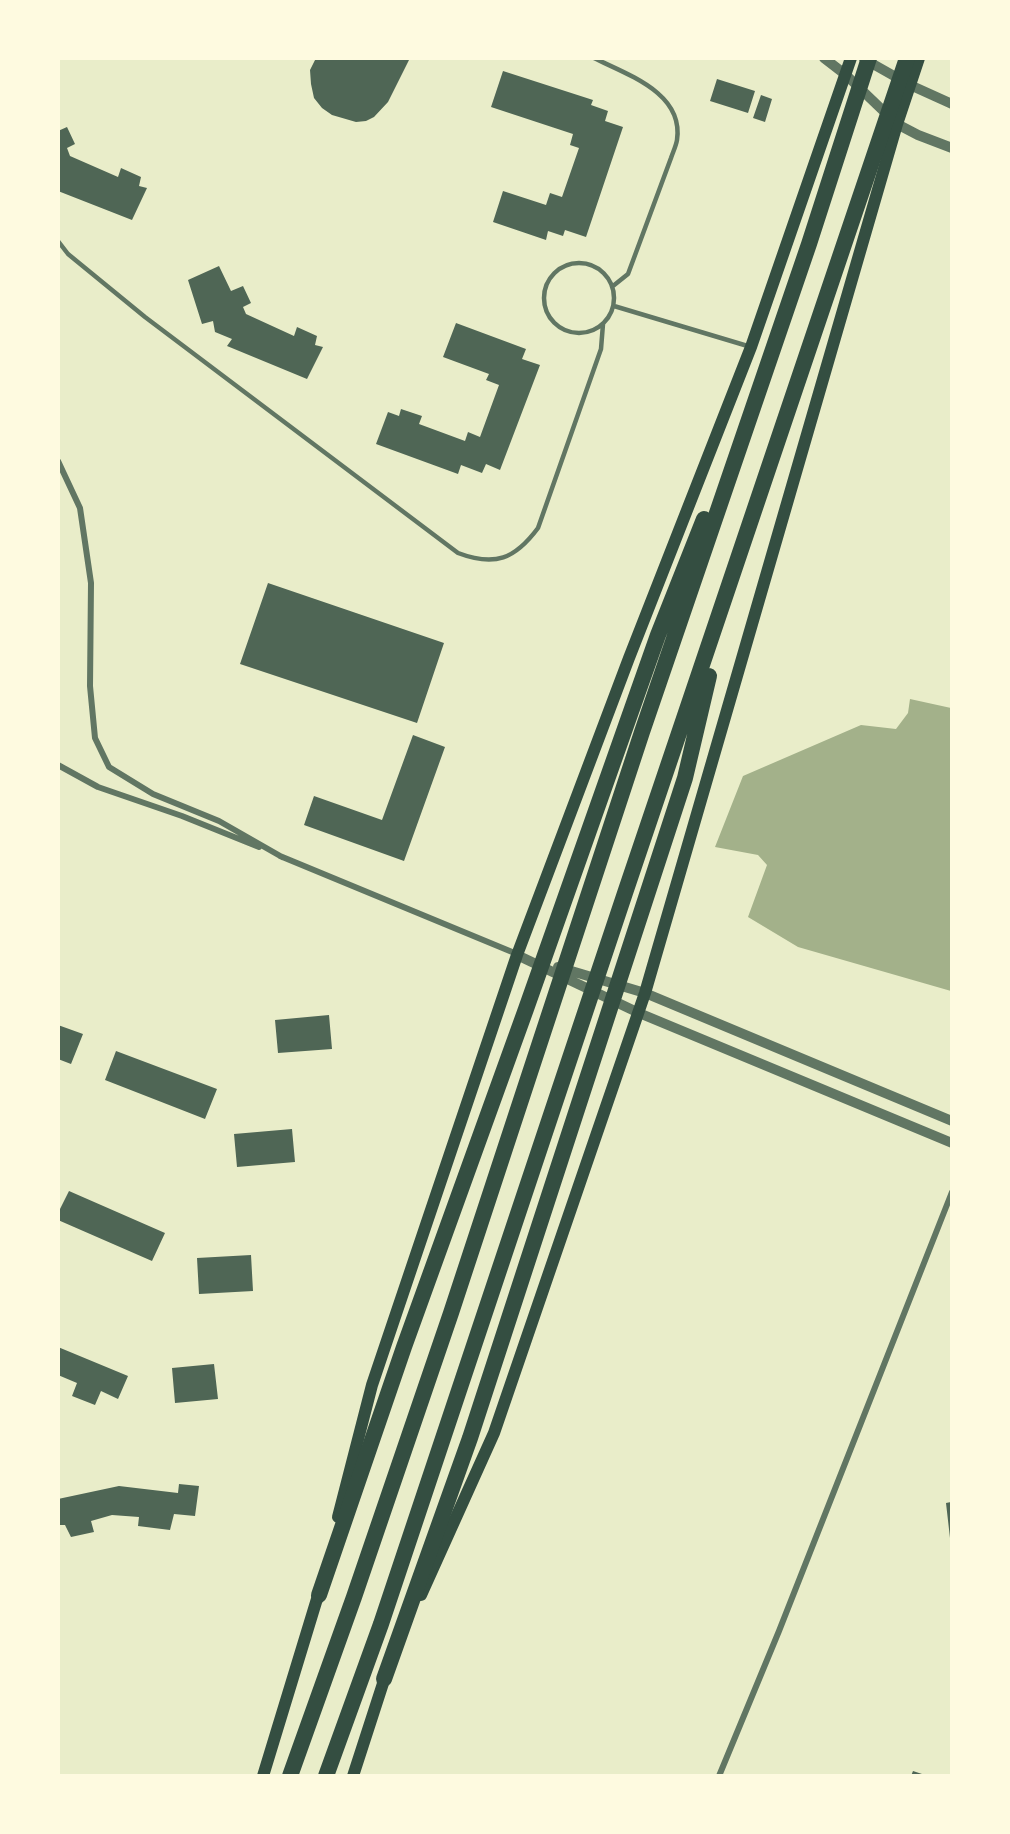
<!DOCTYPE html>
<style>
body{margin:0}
#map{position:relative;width:1010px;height:1834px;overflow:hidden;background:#e9edc9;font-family:Poppins,sans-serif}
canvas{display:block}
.frame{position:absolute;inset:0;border:60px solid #fefae0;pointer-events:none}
</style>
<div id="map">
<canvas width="1010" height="1834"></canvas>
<div class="frame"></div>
</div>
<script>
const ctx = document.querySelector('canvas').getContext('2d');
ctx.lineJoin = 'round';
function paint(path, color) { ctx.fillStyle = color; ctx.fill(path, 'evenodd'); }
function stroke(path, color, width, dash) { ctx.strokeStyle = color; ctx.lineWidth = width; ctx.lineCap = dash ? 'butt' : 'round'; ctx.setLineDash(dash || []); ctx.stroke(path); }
paint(new Path2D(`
 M910,699L951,708V991L798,947L748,917L767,865L758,855L715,847L743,776L861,725L896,729L908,713Z`), '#a3b18a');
paint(new Path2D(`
 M316,58H410L388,102L374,117L366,121L356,122L332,115L322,108L314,98L311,84L310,70Z
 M503,71L593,100L591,105L608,111L605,121L623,127L586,237L565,230L563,236L548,231L546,240L493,222L503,191L546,205L550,193L562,197L579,148L570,145L573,134L491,107Z
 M717,79L755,91L748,113L710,101Z
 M761,95L772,99L765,122L753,118Z
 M67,127L75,144L67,148L70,156L118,177L121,168L141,177L139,186L147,188L132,220L58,191V131Z
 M219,266L231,291L243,286L251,303L243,307L246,314L294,336L297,327L317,336L315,345L323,347L307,379L227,346L232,339L215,332L213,321L202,324L188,280Z
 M456,323L526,349L522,359L540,365L500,470L486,464L482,473L461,465L458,474L376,444L388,412L399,416L401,409L422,416L419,424L465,441L468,432L480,437L499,385L486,380L489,374L443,357Z
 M268,583L444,643L417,723L240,664Z
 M413,735L445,747L404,861L304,825L314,796L382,820Z
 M329,1015L332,1049L278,1053L275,1020Z
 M58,1025L83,1034L71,1064L58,1059Z
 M116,1051L217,1089L205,1119L105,1080Z
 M292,1129L295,1162L237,1167L234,1134Z
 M69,1191L165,1233L152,1261L58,1220V1213Z
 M251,1255L253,1291L199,1294L197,1258Z
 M58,1347L128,1376L118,1399L101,1391L95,1405L72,1396L77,1383L58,1375Z
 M214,1364L218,1399L175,1403L172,1368Z
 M179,1484L199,1486L195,1516L174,1514L170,1530L138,1526L139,1517L112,1515L91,1521L94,1532L71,1537L65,1525H58V1499L119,1486L178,1493Z
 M951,1502V1538H950L946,1503Z
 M913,1771L925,1775V1776H911Z`), '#4f6655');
stroke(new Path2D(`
 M594,58C628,75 684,93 677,140C676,146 673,152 671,158L628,274L613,286
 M58,241L68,254L145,317L458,553C495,567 515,559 538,528L601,349L603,324
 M544 298a35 35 0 1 1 70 0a35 35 0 1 1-70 0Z
 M614,306L751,347`), '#617663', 4.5);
stroke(new Path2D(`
 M58,461L80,508L91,583L90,686L95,738L109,767L153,794L219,821L282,857
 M58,765L98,787L182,816L259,847
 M280,856L517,954
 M719,1776L779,1631L952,1192`), '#617663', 6);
stroke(new Path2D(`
 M824,58L846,75L897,124L918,135L952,148
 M864,59L910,85L952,104
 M517,955L639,1013L952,1143
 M558,967L645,993L952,1121`), '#617663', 10);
stroke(new Path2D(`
 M338,1517L372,1385L517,955L629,658L751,347L851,58
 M421,1595L494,1433L645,993L897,124L919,58
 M263,1776L320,1589
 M353,1776L387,1671`), '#344e41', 12);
stroke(new Path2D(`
 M319,1595L404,1347L526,1009L658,635L704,519
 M384,1679L470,1438L685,778L709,676
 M290,1776L354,1597L451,1313L642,732L809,244L869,58
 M326,1776L381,1624L625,893L907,58`), '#344e41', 16);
</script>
